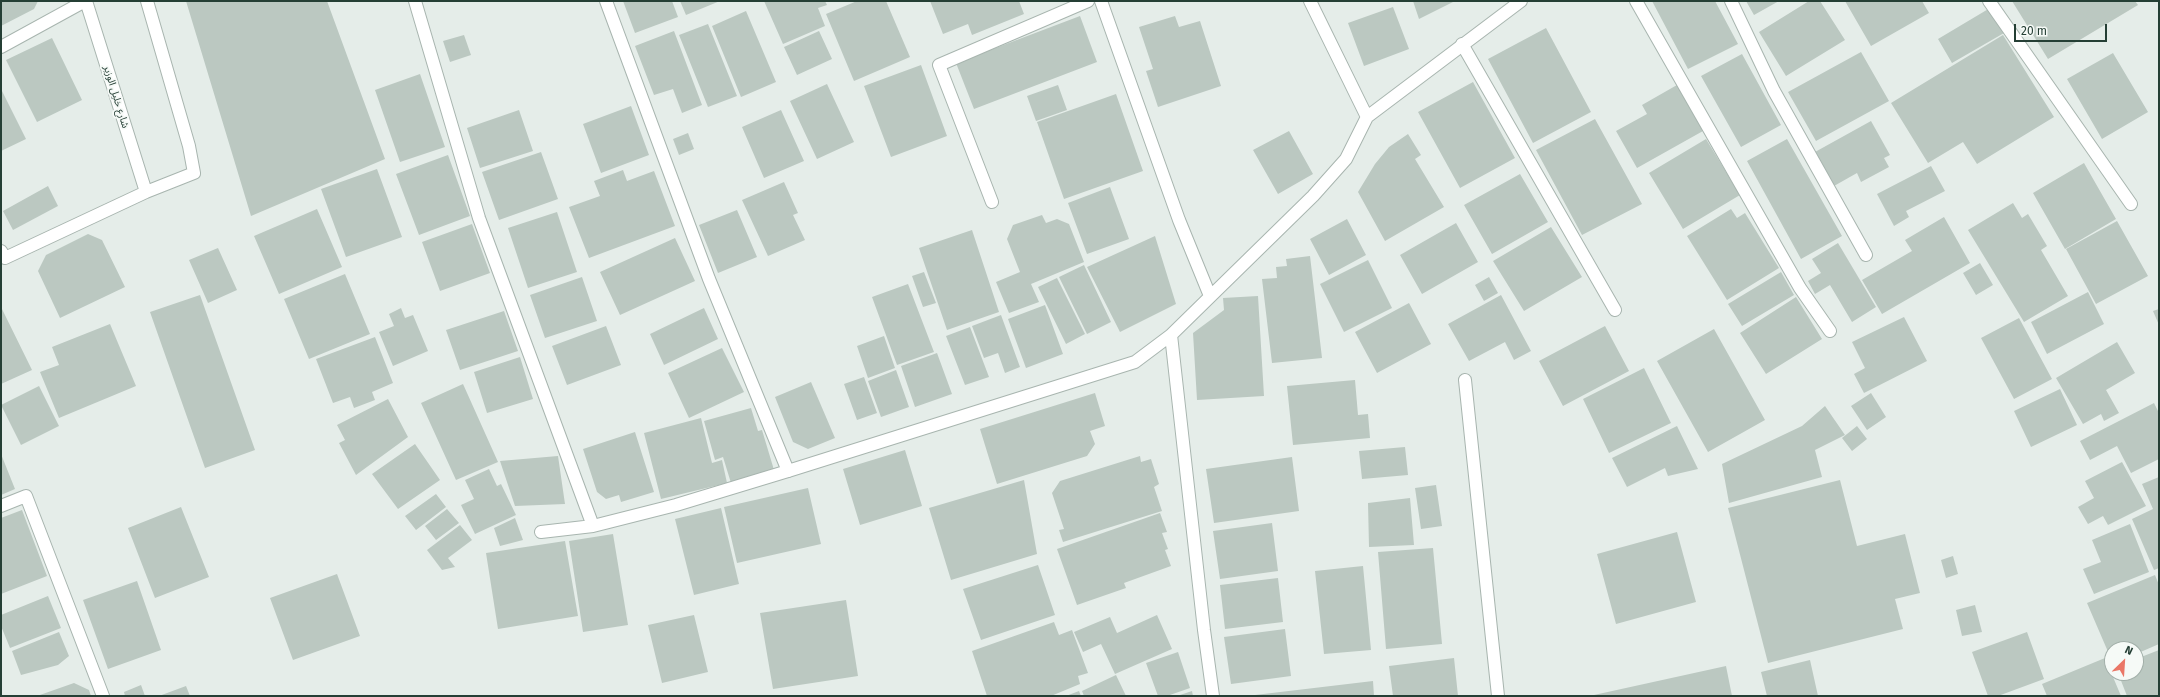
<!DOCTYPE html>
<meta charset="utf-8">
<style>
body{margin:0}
#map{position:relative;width:2160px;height:697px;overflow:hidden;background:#e5ede9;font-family:"Fira Sans",sans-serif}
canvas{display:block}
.frame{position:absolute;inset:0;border:2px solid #253f35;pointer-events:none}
.north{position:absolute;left:2104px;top:641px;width:40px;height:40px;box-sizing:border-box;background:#f6faf7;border:1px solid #a2afa9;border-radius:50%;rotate:25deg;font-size:11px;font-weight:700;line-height:16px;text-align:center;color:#253f35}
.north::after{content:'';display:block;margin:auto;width:14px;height:18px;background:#ea7767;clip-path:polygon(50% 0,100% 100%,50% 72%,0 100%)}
.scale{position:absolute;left:2014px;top:24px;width:93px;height:18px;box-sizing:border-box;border:2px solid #253f35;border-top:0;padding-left:5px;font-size:12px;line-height:14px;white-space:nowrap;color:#253f35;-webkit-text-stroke:3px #f6faf7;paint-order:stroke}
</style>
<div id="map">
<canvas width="2160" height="697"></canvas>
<div class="frame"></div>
<div class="north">N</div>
<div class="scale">20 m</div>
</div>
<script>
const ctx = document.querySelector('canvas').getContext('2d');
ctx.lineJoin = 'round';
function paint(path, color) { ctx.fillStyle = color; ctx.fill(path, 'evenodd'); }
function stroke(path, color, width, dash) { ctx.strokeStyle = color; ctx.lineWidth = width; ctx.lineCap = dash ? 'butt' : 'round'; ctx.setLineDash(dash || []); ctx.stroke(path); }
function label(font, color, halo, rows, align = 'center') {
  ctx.font = font + ' "Fira Sans","Noto Sans Arabic",sans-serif'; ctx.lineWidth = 3.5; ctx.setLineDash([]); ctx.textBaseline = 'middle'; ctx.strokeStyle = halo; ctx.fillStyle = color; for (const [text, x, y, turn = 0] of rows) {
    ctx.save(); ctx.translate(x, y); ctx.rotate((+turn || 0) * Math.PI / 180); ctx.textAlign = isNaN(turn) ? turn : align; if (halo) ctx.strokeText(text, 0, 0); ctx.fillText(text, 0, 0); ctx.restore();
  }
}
paint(new Path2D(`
 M1,1H38L34,9L1,26Z
 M186,1H327L385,159L251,216Z
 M623,1H672L678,17L635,33Z
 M680,1H720L686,15Z
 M764,1H825L827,5L818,8L825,26L783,44Z
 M857,1H886L910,57L854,81L826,14Z
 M930,1H1019L1024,14L972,35L968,24L943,34Z
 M1413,1H1455L1419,19Z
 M1652,1H1715L1738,44L1688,69Z
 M1746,1H1779L1754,15Z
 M1809,1H1820L1845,40L1786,76L1759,32Z
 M1845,1H1922L1929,13L1871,46Z
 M2012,1H2135L2138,5L2048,59Z
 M1393,7L1409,49L1364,66L1348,23Z
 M1990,8L2004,33L1952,63L1938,39Z
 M746,11L776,82L741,97L712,26Z
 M1080,16L1097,62L974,109L956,63Z
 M1175,16L1179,27L1200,21L1221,86L1158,107L1146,71L1153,69L1139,27Z
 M708,24L737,96L708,107L679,35Z
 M1546,28L1591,112L1533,143L1488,59Z
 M674,31L702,105L682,113L673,89L654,95L635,46Z
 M819,31L832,59L797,75L784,47Z
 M464,35L471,55L450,62L443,41Z
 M2003,35L2054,117L1977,164L1963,142L1928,163L1891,103Z
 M52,38L82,100L37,122L6,60Z
 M1861,52L1889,101L1816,141L1788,92Z
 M2113,53L2148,112L2102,139L2067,79Z
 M1742,54L1781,125L1741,147L1701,76Z
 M921,65L947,136L891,157L864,86Z
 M420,74L445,147L400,162L375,90Z
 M1473,82L1515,158L1460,188L1418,112Z
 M827,84L854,142L817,159L790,101Z
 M1058,85L1067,110L1036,121L1027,96Z
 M1677,85L1703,131L1637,168L1616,131L1647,114L1642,105Z
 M1,89L26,139L1,151Z
 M1116,94L1143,171L1064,199L1037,122Z
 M631,106L649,155L601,173L583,124Z
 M519,110L533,151L480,168L467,128Z
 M781,110L804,161L764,178L742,127Z
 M1595,119L1642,204L1582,235L1536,150Z
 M1871,121L1890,155L1884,158L1889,167L1861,182L1857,173L1834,186L1815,152Z
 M1289,131L1313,174L1278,194L1253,150Z
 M688,133L694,149L679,155L673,139Z
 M1408,134L1421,155L1415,159L1444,207L1385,241L1358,192L1375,164L1389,147Z
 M1706,139L1740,195L1683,229L1649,173Z
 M1787,139L1842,236L1801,259L1747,161Z
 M541,152L558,199L499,220L482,172Z
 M448,155L470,216L419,235L396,174Z
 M2084,163L2116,219L2065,249L2033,193Z
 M1931,166L1945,191L1906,211L1909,217L1894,226L1877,194Z
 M377,169L402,237L346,257L321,189Z
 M623,170L627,181L654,171L675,226L589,258L569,207L600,196L594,181Z
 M1520,174L1548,222L1492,254L1464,205Z
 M784,182L798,213L793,215L805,240L768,256L742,200Z
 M48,186L58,206L13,230L3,211Z
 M1110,187L1129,239L1087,254L1068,203Z
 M2013,203L2022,218L2028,214L2047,246L2041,250L2068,296L2024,322L1968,230Z
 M317,209L342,267L279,294L254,236Z
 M1731,209L1737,218L1745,213L1779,268L1727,300L1687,236Z
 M737,210L757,257L718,273L699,225Z
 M557,212L577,272L528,288L508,228Z
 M1042,215L1046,223L1057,219L1069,224L1084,262L1031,284L1039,302L1009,313L996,282L1020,272L1007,239L1013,225Z
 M1944,217L1970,263L1882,314L1862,280L1912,251L1905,240Z
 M1347,219L1366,255L1329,275L1310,239Z
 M2117,221L2148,276L2096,304L2066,249Z
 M1456,223L1478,262L1422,294L1400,255Z
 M472,224L490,273L440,291L422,242Z
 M1551,227L1582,277L1524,311L1493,261Z
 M972,230L999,312L947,330L919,248Z
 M88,234L102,240L125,287L60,318L38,271L46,255Z
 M1155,236L1176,304L1120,332L1087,267Z
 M675,238L695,281L620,315L600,272Z
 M1838,243L1876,307L1852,322L1830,285L1815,294L1808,281L1821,273L1812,259Z
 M218,248L237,290L208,303L189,260Z
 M1310,256L1322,358L1272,363L1262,279L1277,278L1276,267L1287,266L1286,259Z
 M1368,260L1392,308L1344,332L1320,284Z
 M1980,263L1993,285L1976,295L1963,273Z
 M1084,265L1111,322L1087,334L1059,277Z
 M924,272L936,303L923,307L912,276Z
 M1781,272L1794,295L1742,326L1728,304Z
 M345,274L370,334L309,359L284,299Z
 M582,277L597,321L545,338L530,295Z
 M1489,277L1498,293L1484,301L1475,285Z
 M1057,278L1085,334L1066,344L1038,287Z
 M908,284L934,352L897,365L872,297Z
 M2088,292L2104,324L2047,354L2031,322Z
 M200,295L255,450L205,468L150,312Z
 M1501,295L1531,351L1514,360L1505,342L1469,361L1448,324Z
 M1258,296L1264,396L1197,400L1193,333L1224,310L1223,298Z
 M1796,297L1822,339L1766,374L1740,333Z
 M1409,303L1431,344L1377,373L1355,332Z
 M1045,305L1063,354L1026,368L1008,319Z
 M401,308L405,318L413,315L428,351L393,366L379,332L394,326L389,314Z
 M704,308L718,339L664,365L650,334Z
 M2,309L32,370L1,384V310Z
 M2159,309V325L2153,311Z
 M504,311L518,351L460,370L446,330Z
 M1001,315L1020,367L1005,373L998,353L984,358L972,326Z
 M1904,317L1927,361L1864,393L1854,374L1865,368L1852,342Z
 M2019,318L2052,379L2014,399L1981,338Z
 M110,324L136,386L59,418L40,372L59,365L52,347Z
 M606,326L621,365L567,385L552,346Z
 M1605,326L1629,371L1563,406L1539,361Z
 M970,327L989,377L965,385L946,336Z
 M1714,329L1765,420L1708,452L1657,361Z
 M884,336L895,368L868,378L857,346Z
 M375,337L393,383L372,392L375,400L354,408L350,397L333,403L316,359Z
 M2117,342L2135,373L2106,390L2119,413L2104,421L2101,414L2083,424L2056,378Z
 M722,348L744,392L689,418L668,373Z
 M937,353L952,394L915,407L901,366Z
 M520,357L533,399L487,413L474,372Z
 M1644,368L1671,423L1609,453L1583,399Z
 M896,370L909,407L881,417L868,381Z
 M864,377L877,413L857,420L844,384Z
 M1355,380L1358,415L1368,414L1370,438L1293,445L1287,386Z
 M811,382L835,438L808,449L793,442L775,397Z
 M463,384L498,462L456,480L421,403Z
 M39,386L59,426L21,445L1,405Z
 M2060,389L2077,425L2031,447L2014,411Z
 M1095,393L1105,426L1090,431L1095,444L1087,456L997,484L980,429Z
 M1871,393L1886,417L1867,430L1851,406Z
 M388,399L408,437L356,475L339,443L345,440L337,425Z
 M2154,403L2159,413V459L2131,473L2117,446L2090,460L2080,441Z
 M1825,406L1845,435L1815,450L1822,477L1729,503L1722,464L1802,426Z
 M751,408L758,431L762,430L774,470L731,483L723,457L715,460L704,421Z
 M701,418L712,463L722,460L727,483L661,499L644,433Z
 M1677,426L1698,469L1668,476L1665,468L1627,487L1612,458Z
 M1857,426L1867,439L1852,451L1842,438Z
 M635,432L654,492L621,502L619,495L606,499L597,492L583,449Z
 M415,444L440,480L398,509L372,474Z
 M1405,447L1408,475L1362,479L1359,451Z
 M905,450L922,506L860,525L843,469Z
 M1,454L15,489L1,495Z
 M558,456L565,504L515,506L500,461Z
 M1140,456L1141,462L1151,459L1159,484L1154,487L1162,511L1063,542L1059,530L1064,529L1052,493L1060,481Z
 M1292,457L1299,511L1214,523L1206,469Z
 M2122,462L2146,506L2108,525L2103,516L2088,524L2078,507L2094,498L2085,481Z
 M489,469L497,486L501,484L516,515L475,534L461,505L474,499L465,480Z
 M2159,477V568L2154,570L2132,519L2153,509L2142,484Z
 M1024,480L1037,554L951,580L929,508Z
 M1840,480L1857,546L1905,534L1920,593L1895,599L1903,629L1768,663L1728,508Z
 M1436,485L1442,526L1421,529L1415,488Z
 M808,488L821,544L737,563L724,507Z
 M436,494L446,507L416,530L405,516Z
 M1410,498L1414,545L1369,547L1368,503Z
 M181,507L209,577L155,598L128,528Z
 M721,508L739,584L694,595L675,519Z
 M447,509L459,523L436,540L425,526Z
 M22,510L47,576L1,594V518Z
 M1160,513L1167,532L1162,533L1168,549L1165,550L1171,566L1124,583L1126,588L1077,605L1057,549Z
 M515,518L523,540L500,546L494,528Z
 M1272,523L1278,571L1220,579L1213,531Z
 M2130,524L2149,572L2094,594L2083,569L2101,562L2092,540Z
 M460,525L472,540L448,558L455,567L442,570L427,550Z
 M1677,532L1696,602L1616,624L1597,554Z
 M613,534L628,625L583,632L569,541Z
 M565,541L578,616L498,629L486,553Z
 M1433,548L1442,644L1386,649L1378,552Z
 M1953,556L1958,574L1946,578L1941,560Z
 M1038,565L1055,615L981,640L963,589Z
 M1363,566L1371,650L1324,654L1315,571Z
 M337,574L360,636L293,660L270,598Z
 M2155,575L2159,585V644L2136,654V649H2112V661L2087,603Z
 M1278,578L1283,622L1225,629L1220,585Z
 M137,581L161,650L108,669L83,600Z
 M48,596L61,628L10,648L1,626V615Z
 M846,600L858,676L773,689L760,613Z
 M1975,605L1982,632L1962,636L1956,610Z
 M694,615L708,672L662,683L648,625Z
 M1157,615L1172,649L1115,674L1101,644L1083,652L1074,632L1110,617L1117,633Z
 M1054,622L1059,635L1072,630L1088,673L1078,676L1080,684L1051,696H987L972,651Z
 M1285,629L1291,676L1231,684L1224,637Z
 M59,632L69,656L58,665L21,675L12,651Z
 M2027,632L2044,679L1998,696H1988L1972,652Z
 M2159,650V696H2127L2118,673H2136V659Z
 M1178,652L1190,688L1167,696H1158L1146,663Z
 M1454,658L1458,696H1393L1389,666Z
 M2105,658L2121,696H2047L2042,684Z
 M1810,660L1818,696H1767L1761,672Z
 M1726,666L1732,696H1594V695Z
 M1116,675L1126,696H1084L1082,691Z
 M1373,681L1374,696H1255V695Z
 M74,683L89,690L91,696H37Z
 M141,685L145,696H125L124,692Z
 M186,686L190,696H159Z
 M1079,691L1081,696H1066Z
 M1192,691L1193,696H1177Z`), '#bbc8c1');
const service = new Path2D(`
 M415,1L479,218L593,526L676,505L788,471
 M1636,1L1800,288L1830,331
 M1731,1L1774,91L1866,255
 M1989,1L2131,204
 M1462,44L1615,310
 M1465,380L1498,696
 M541,532L593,526`);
const minor = new Path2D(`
 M86,1L146,192
 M606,1L709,279L788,471L1135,362L1171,335L1313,196L1346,159L1367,117L1521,1
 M1101,1L1179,220L1210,296
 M1310,1L1367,117
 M1,47L85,1
 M992,202L939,65L1088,1
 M1,251L5,258L146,192L194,173L189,146L147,1
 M1171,335L1204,630L1213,696
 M1,506L26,496L103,696`);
stroke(service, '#a8b5af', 14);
stroke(minor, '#a8b5af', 14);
stroke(service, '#fff', 12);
stroke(minor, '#fff', 12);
label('10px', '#253f35', '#f6faf7', [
 ["شارع خليل الوزير",116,97,73]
]);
</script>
